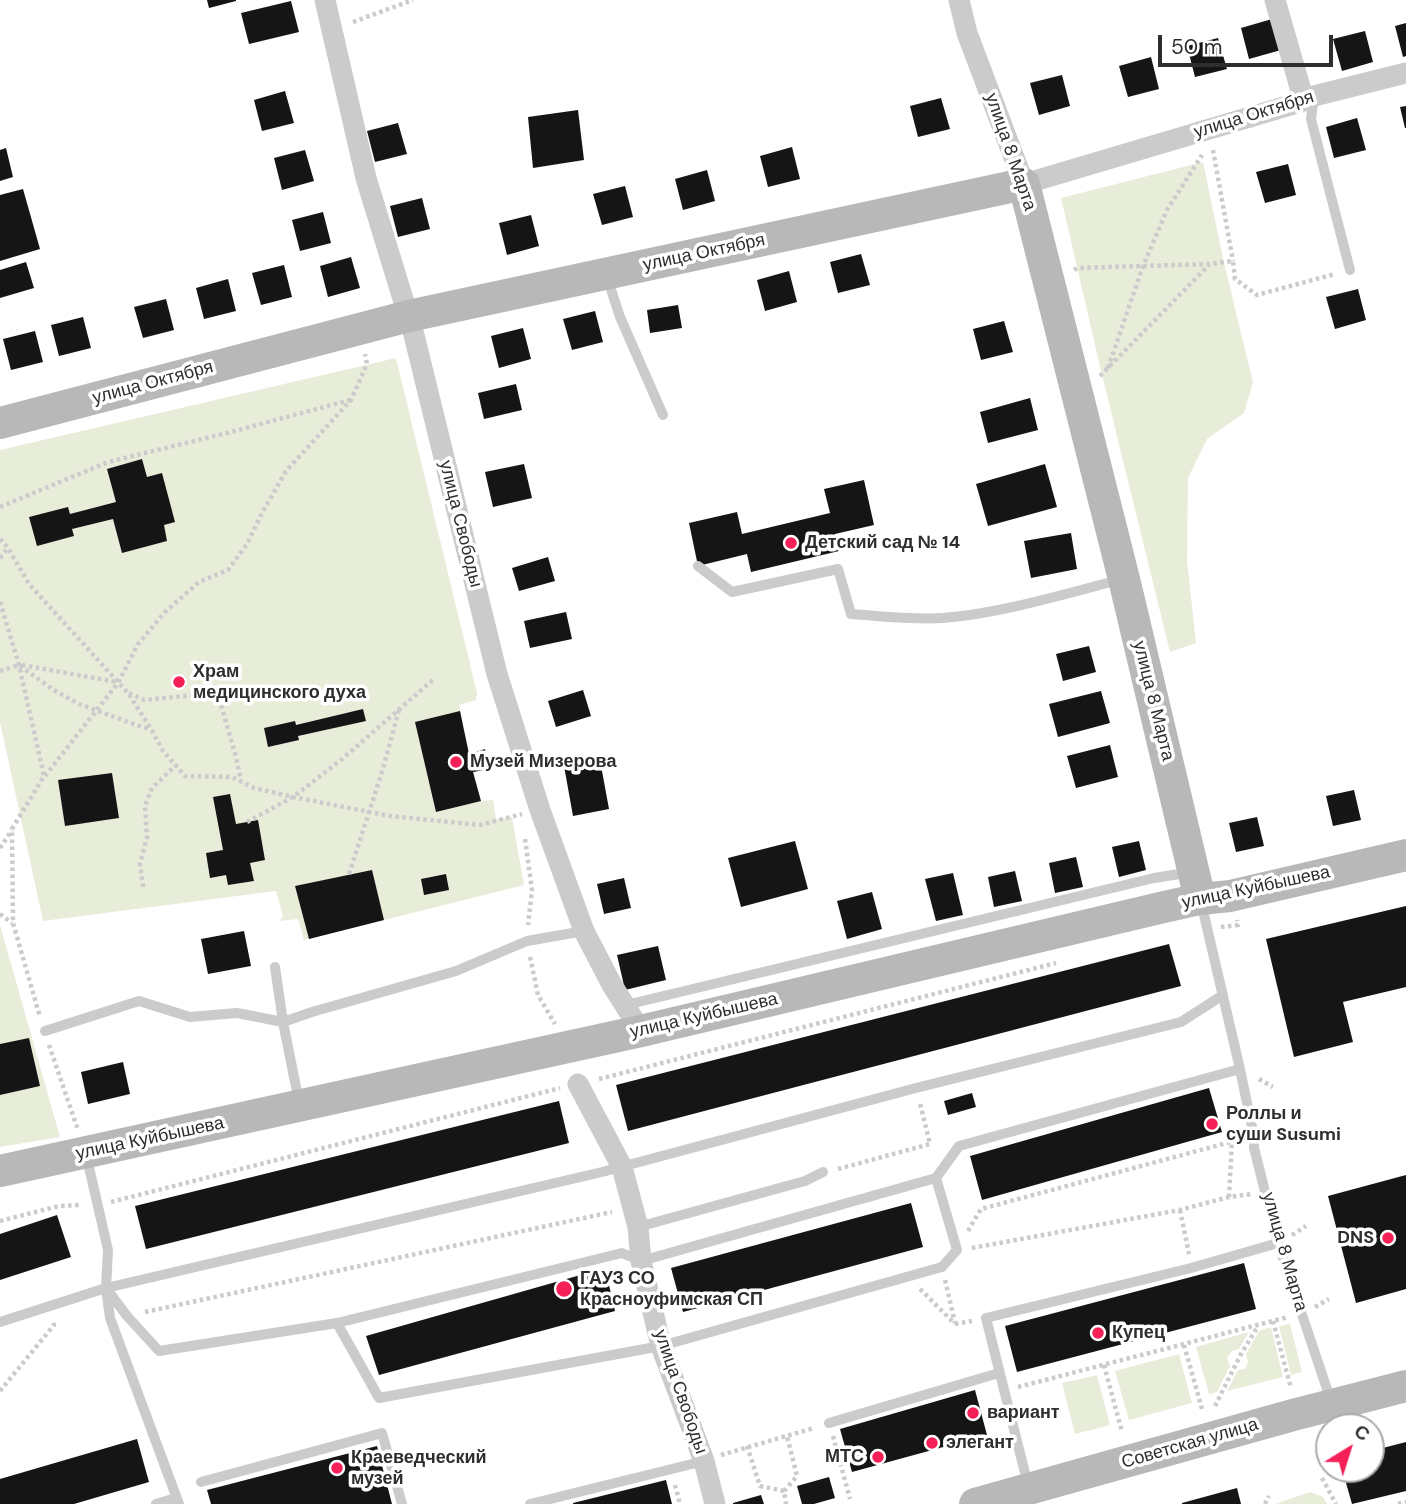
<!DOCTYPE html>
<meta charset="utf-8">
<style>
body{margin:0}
#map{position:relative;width:1406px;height:1504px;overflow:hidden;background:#fff;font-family:"DM Sans",sans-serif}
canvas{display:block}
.north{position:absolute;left:1315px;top:1413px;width:70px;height:70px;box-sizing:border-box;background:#fff;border:2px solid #ababab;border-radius:50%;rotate:38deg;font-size:19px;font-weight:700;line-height:28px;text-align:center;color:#2e2e2e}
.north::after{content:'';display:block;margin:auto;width:24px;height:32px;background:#f52057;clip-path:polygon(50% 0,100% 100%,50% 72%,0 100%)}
.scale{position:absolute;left:1158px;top:35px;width:175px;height:32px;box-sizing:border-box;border:4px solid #2e2e2e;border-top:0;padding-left:9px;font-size:21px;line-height:24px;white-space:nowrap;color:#2e2e2e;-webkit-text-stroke:5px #fff;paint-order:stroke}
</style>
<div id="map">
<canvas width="1406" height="1504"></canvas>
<div class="north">С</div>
<div class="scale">50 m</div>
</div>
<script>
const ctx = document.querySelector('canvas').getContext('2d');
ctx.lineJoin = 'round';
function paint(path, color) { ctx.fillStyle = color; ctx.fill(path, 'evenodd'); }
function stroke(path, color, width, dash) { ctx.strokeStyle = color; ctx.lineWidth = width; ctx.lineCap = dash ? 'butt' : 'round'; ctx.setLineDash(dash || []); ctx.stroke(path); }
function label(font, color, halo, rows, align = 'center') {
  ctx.font = font + ' "DM Sans",sans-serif'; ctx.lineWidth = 7; ctx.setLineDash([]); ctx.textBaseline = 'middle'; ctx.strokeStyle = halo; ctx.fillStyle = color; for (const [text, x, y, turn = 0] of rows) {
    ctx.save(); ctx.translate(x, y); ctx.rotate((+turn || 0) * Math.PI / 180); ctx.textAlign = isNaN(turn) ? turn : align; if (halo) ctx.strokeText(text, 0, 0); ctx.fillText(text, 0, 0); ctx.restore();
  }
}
paint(new Path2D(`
 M1203,162L1224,263L1253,382L1244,413L1207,439L1188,478L1187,560L1196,643L1170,652L1102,375L1061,198Z
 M396,358L477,693L476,700L459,705L469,753L485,749L489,769L473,773L481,801L493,800L496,819L512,817L524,885L304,940L298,919L279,921L283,916L276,891L43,921L0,722V450Z
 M0,925L60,1137L0,1147Z
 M1290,1324L1302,1372L1291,1375L1279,1326Z
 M1271,1327L1283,1377L1227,1391L1238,1370L1245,1369L1248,1362L1246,1354L1259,1331Z
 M1249,1332L1239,1349L1232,1351L1227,1358L1230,1366L1217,1392L1209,1394L1196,1347Z
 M1179,1354L1192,1403L1129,1420L1115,1371Z
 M1097,1375L1110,1425L1075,1434L1062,1383Z
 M1310,1492L1323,1497L1327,1504H1275Z`), '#e8edda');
paint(new Path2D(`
 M207,0H236V1L209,8Z
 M291,1L299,32L249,44L241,13Z
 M1272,19L1281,50L1249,59L1241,28Z
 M1406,23V56L1403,57L1395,26Z
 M1365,31L1373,62L1342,71L1333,39Z
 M1218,38L1227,69L1195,77L1187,46Z
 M1151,57L1159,89L1128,97L1119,66Z
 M1062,75L1070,106L1039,115L1030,83Z
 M285,91L294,123L262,131L254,100Z
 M941,98L950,129L918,137L910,106Z
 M1406,106V128H1405L1400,107Z
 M578,110L584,160L533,168L528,117Z
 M1357,118L1366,150L1334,158L1326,127Z
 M398,123L407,154L375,162L367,131Z
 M792,147L800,179L768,187L760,156Z
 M6,148L13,177L0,181V150Z
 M305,150L314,181L282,190L274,158Z
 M1288,164L1296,195L1265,203L1256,172Z
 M707,170L715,201L683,210L675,179Z
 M625,186L633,217L602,225L593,194Z
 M23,189L40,249L0,261V195Z
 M422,198L430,229L398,237L390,206Z
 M323,212L331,243L300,251L292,220Z
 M531,215L539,246L507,255L499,223Z
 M861,254L870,285L838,293L830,262Z
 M351,257L360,288L328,297L320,266Z
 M26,262L34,288L0,298V270Z
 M284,265L292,297L261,305L252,273Z
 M789,271L797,302L765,311L757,280Z
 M228,279L236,311L204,319L196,288Z
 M1358,289L1366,320L1335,329L1326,297Z
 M166,299L174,330L143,338L134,307Z
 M678,305L682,328L650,333L647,310Z
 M595,311L603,342L572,350L563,319Z
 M83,317L91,348L59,356L51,325Z
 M1004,321L1013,352L981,360L973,329Z
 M523,328L531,359L499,368L491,336Z
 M35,331L43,362L11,370L3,339Z
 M516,384L522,410L484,419L478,393Z
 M1030,398L1038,430L988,443L980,412Z
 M142,459L147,477L162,473L175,522L164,525L167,541L122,553L113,519L72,529L74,536L37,546L29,517L68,507L70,514L116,502L107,469Z
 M524,464L532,498L493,507L485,472Z
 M1045,464L1057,507L988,526L976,484Z
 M864,480L874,525L835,534L839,551L751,572L747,554L698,566L689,523L737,512L742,534L830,513L824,489Z
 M1071,533L1077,569L1031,578L1024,541Z
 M548,557L555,581L519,591L512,568Z
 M566,612L572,639L530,648L524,621Z
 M1089,646L1096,672L1063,681L1056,654Z
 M185,676L186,687L174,688L173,677Z
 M583,690L591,716L556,727L548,701Z
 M1101,691L1110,723L1058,737L1049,704Z
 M363,709L366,721L298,736L299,740L268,747L264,728L295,721L296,725Z
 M460,711L469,754L485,749L489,769L473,772L481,801L436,812L415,722Z
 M1110,745L1118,777L1076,788L1067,756Z
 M600,760L609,809L573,816L564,766Z
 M112,773L119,818L65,826L58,780Z
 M1354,790L1361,820L1333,826L1326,796Z
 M230,794L236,824L258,820L265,860L250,863L254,881L228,885L226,875L210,878L206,853L223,850L213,797Z
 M1257,817L1264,846L1236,852L1229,823Z
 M795,841L808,889L741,907L728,858Z
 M1139,841L1146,870L1119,877L1112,847Z
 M1076,857L1083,887L1055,893L1049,863Z
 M372,870L384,920L309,939L295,886Z
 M1015,871L1022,901L994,907L988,877Z
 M953,873L963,915L936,921L925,879Z
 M446,874L449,890L424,895L421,879Z
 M624,878L631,908L604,914L597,884Z
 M872,892L882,929L847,939L837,901Z
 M1406,906V987L1343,1002L1353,1042L1294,1057L1266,939Z
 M244,931L251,966L208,974L201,939Z
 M1169,944L1181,986L628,1131L616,1085Z
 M658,946L666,980L625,990L617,955Z
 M29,1038L40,1086L0,1095V1044Z
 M123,1062L130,1094L88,1104L81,1072Z
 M1209,1088L1222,1132L982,1200L970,1156Z
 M972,1093L976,1107L948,1115L944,1101Z
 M559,1101L569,1143L146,1249L135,1206Z
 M1406,1175V1289L1356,1303L1328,1196Z
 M911,1203L923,1247L683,1312L671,1268Z
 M57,1215L71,1257L0,1280V1234Z
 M1244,1263L1256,1309L1017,1372L1005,1326Z
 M605,1268L615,1311L379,1375L366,1336Z
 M975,1390L987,1435L852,1472L840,1429Z
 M137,1439L149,1482L74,1504H0V1479Z
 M1406,1442V1491L1352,1504L1342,1469H1371V1451Z
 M377,1446L392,1504H211L207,1490Z
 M829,1477L835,1498L814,1504H802L797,1486Z
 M666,1480L672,1504H573V1503Z
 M1237,1488L1241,1504H1182V1503Z
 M761,1495L764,1504H733V1503Z`), '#151515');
stroke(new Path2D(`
 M353,22L413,0
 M1213,150L1233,261
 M1074,270L1077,268L1209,264L1233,261L1235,279L1257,295L1335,274
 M1108,368L1143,266L1167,210L1202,155
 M1100,376L1209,265
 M0,507L108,462L231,432L350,400
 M0,539L8,548L29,584L128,693L151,729L163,751L185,776L232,777L254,788L293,797L390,816L480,825L522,814
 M0,558L8,548
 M0,602L19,665L44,776L12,829L13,923L40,1017
 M22,665L117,682
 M0,671L19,665L52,689L79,704L142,727L150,729
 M217,691L236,686
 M129,693L144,700L194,695L217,691L236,757L241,781
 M45,776L118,683L138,644L165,612L199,582L228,570L247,544L261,515L286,471L351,400L367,364L365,354
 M247,822L293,797L341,760L434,679
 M525,839L532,890L528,925
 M0,848L12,830
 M349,874L382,772L399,710
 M143,887L140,863L147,838L145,806L152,788L176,765
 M0,914L12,923
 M1221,927L1238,925L1237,920
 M530,957L538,995L555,1024
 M49,1045L78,1130
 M599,1079L1056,963
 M1259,1079L1273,1087
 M838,1169L930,1144L920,1103
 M1229,1197L1232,1141
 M111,1202L560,1088
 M1180,1210L1189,1254
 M0,1221L59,1206L81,1205
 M968,1231L981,1209L1238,1140
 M1292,1235L1306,1226
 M972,1248L1180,1210L1229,1197L1252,1194
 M945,1280L955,1323
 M920,1289L955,1324
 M1315,1307L1329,1299
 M145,1312L612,1212
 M1273,1321L1291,1388
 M955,1324L972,1321
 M1184,1345L1202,1409
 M1104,1365L1122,1432
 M1018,1387L1288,1317
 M0,1391L54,1325L52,1320
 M1215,1406L1241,1354L1258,1326
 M833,1436L850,1499
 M747,1446L760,1486L784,1491L786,1504
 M721,1455L814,1428
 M1322,1478L1336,1504
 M675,1485L680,1504
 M784,1491L797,1476L787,1436
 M1265,1504L1269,1496
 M1398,1504L1406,1502`), '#cbcbcb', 4.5, [3.5, 3.5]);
stroke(new Path2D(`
 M1314,96L1311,119L1350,270
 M607,277L620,317L663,415
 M698,566L732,592L838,569L851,614C881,616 913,620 943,618C1002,613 1065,594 1122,579
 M1201,902L1240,1069L1254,1137V1148L1278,1243L1332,1404
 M275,967L283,1022L299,1102
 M626,1005L1154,878L1192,872
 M45,1031L139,1001L190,1017L237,1013L283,1022L312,1012L456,971L527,941L584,931
 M86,1154L108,1250L106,1288L110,1318L179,1504
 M638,1227L805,1181L823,1172
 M106,1288L127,1316L159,1351L337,1323L622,1253L641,1261L936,1178L959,1146L1240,1069
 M0,1322L106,1288L602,1172L916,1088L1181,1022L1223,995
 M337,1323L379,1398L661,1346L942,1267L957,1250L936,1178
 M829,1423L999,1373
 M201,1482L382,1433L402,1504
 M1028,1485L986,1318L1191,1268L1278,1243
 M156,1504L176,1498
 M530,1504L704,1461`), '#cbcbcb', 10);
stroke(new Path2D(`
 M325,0L366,178L414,335L497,674L540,810L584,931L612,985L641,1031
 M959,0L967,33L1024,184L1304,101L1314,96L1406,73
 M1275,0L1304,101
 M578,1084L622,1167L638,1227L641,1261L661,1346L704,1461L715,1504`), '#cbcbcb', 21);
stroke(new Path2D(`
 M0,423L409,316L1024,184L1124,579L1200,899
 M0,1171L641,1031L1164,907L1200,899L1230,896L1406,855
 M975,1504L1293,1415L1406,1386`), '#b8b8b8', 32);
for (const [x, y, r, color] of [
 [791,543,7,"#f52057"],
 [179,682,7,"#f52057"],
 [456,762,7,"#f52057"],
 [1212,1124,7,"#f52057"],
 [1388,1238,7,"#f52057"],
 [564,1289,9,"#f52057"],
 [1098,1333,7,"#f52057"],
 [973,1413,7,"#f52057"],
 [932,1443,7,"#f52057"],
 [878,1457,7,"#f52057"],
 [337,1468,7,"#f52057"]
]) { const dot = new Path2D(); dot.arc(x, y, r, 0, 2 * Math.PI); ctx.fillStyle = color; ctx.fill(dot); stroke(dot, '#fff', 2.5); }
label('18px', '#2e2e2e', '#fff', [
 ["улица Октября",1254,115,-17],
 ["улица 8 Марта",1010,152,71],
 ["улица Октября",704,253,-12],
 ["улица Октября",153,383,-15],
 ["улица Свободы",460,524,76],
 ["улица 8 Марта",1153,701,76],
 ["улица Куйбышева",1256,888,-12],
 ["улица Куйбышева",704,1016,-13],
 ["улица Куйбышева",150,1139,-12],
 ["улица 8 Марта",1284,1252,74],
 ["улица Свободы",680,1392,71],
 ["Советская улица",1190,1444,-16]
]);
label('bold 18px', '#2e2e2e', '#fff', [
 ["Детский сад № 14",805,543],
 ["Храм",193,672],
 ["медицинского духа",193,693],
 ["Музей Мизерова",470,762],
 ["Роллы и",1226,1114],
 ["суши Susumi",1226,1135],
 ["DNS",1374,1238,"right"],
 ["ГАУЗ СО",580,1279],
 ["Красноуфимская СП",580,1300],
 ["Купец",1112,1333],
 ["вариант",987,1413],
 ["элегант",946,1443],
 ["МТС",864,1457,"right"],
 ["Краеведческий",351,1458],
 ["музей",351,1479]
], 'left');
</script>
